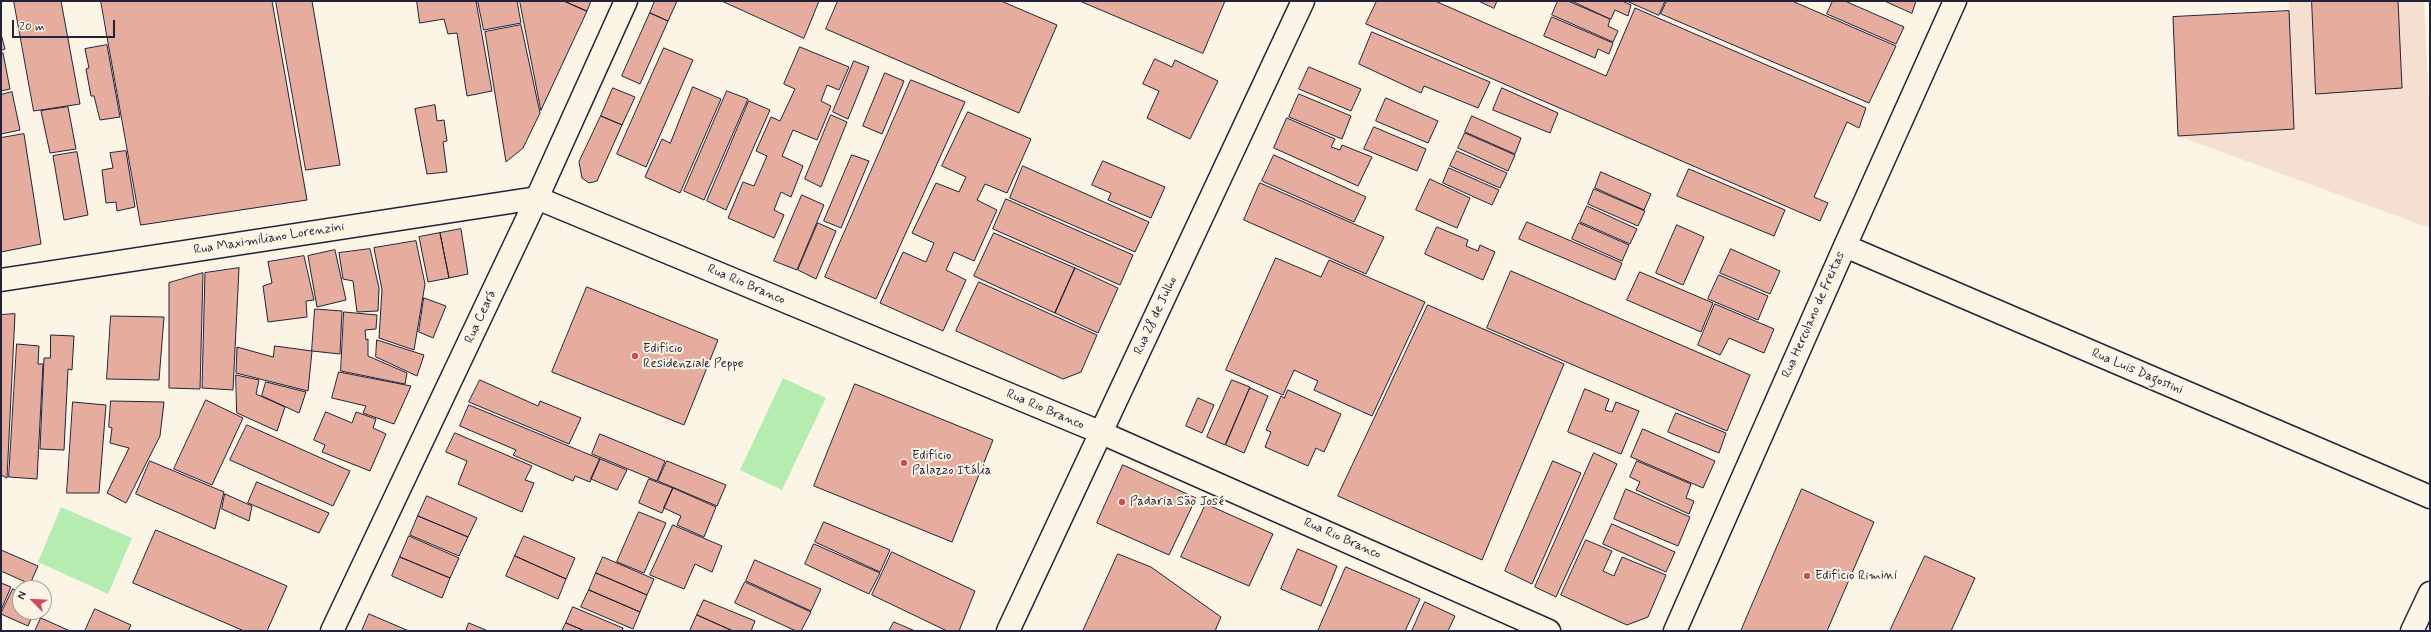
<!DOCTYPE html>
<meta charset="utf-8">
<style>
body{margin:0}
#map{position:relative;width:2431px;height:632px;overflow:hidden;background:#fcf5e5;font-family:Mynerve,sans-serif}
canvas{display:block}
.frame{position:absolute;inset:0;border:2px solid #22223b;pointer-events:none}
.north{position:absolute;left:12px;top:580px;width:40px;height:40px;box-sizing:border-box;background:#fcf5e5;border:1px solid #a5a1a1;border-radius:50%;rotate:294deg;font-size:11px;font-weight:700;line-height:16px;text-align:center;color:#22223b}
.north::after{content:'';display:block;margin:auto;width:14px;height:18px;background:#d1495b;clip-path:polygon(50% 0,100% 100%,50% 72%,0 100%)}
.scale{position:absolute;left:12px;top:20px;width:103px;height:18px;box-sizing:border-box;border:2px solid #22223b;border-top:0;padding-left:5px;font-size:12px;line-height:14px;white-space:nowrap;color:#22223b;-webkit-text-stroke:3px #fcf5e5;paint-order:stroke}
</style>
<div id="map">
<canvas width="2431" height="632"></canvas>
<div class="frame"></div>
<div class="north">N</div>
<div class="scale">20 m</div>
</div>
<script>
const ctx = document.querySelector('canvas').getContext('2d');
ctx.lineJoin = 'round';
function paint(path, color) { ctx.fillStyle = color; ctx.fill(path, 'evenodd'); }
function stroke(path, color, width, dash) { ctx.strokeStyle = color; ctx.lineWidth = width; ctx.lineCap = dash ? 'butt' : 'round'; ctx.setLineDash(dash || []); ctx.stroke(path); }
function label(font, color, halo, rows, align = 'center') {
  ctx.font = font + ' Mynerve,sans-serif'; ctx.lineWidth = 4; ctx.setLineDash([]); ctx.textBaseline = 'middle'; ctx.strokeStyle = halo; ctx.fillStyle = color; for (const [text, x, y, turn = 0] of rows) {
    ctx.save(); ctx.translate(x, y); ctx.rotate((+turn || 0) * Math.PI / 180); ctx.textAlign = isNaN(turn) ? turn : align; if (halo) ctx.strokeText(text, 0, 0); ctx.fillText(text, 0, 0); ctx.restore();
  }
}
paint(new Path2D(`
 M2289,1H2424L2430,126V228L2178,136L2173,17L2289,11Z`), '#f5dfd0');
paint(new Path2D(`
 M783,378L826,398L782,490L740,470Z
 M61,507L132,538L108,594L38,562Z`), '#b5edb1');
const building = new Path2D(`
 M14,1H61L80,104L34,111Z
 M101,1H272L307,200L141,225Z
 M276,1H312L340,165L306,170Z
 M417,1H476L492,91L467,96L457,33L448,34L444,19L420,23Z
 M478,1H517L521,23L484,30Z
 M520,1H564L587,11L541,110Z
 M564,1H591L587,11Z
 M655,1H677L668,21L650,13Z
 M722,1H819L804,38Z
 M838,1H1001L1057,25L1019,113L826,29Z
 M1080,1H1225L1203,53Z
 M1377,1H1435L1606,76L1635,8L1866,108L1859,128L1847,122L1814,197L1828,203L1820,221L1366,24Z
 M1479,1H1497L1494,8Z
 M1558,1H1568L1610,19L1608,26L1618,31L1613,42L1552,15Z
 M1572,1H1622L1631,5L1628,16L1615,10L1611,19Z
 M1627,1H1665L1659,15Z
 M1667,1H1792L1896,46L1869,103L1661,14Z
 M1833,1H1845L1904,27L1896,44L1827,14Z
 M1885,1H1916L1912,13Z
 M2312,1H2398L2402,88L2316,94Z
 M2289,11L2294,129L2178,136L2173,17Z
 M650,13L668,21L640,84L622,76Z
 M1552,17L1613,43L1609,54L1598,49L1595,58L1544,36Z
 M521,25L540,113L523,148L506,162L485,32Z
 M1372,32L1490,82L1478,108L1424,86L1421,93L1359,64Z
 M1,34L5,49L1,50Z
 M107,45L120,117L100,120L94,96H91L86,69L89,68L85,49Z
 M800,47L849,67L839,90L827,85L821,101L831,106L817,140L793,130L782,156L803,166L791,197L781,192L774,210L784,215L774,238L728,218L743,182L754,186L767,156L756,151L771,117L780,121L795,89L784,84Z
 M664,48L693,60L646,167L617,154Z
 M1,53H3L10,89L1,91Z
 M1155,59L1172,67L1175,60L1218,81L1190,139L1147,118L1159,91L1143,84Z
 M854,61L869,67L848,119L833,112Z
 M1309,67L1361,89L1351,111L1299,89Z
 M885,73L904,81L882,134L863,126Z
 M911,80L965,102L876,299L825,277Z
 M693,87L721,99L680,193L645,177L662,139L670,143Z
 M613,88L635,97L622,125L601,116Z
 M1502,88L1558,113L1550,133L1493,110Z
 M727,91L748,99L704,200L684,191Z
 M12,92L20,130L1,134V95Z
 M1299,94L1351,116L1342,139L1289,117Z
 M1386,98L1438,121L1428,143L1376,121Z
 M749,101L770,110L726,210L707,201Z
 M435,105L437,121L444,120L447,141L443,142L447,172L427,174L415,109Z
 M68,107L76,149L50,153L41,111Z
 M968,112L1031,139L1007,193L985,184L977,200L997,210L974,261L954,252L946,270L966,280L943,331L880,303L903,252L926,262L934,243L912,233L936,183L959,192L966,177L942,166Z
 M831,115L847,122L821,187L805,179Z
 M601,116L622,125L597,181L589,183L582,178L579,162Z
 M1472,116L1521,138L1515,154L1465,132Z
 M1287,118L1335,139L1331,147L1340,150L1342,145L1372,157L1358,186L1274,148Z
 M1374,127L1426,149L1417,171L1364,149Z
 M1465,133L1515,155L1508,171L1458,148Z
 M24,134L41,244L1,252V138Z
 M126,151L135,207L117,211L116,202L106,203L102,170L113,168L110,153Z
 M1457,151L1507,173L1500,188L1450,166Z
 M77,152L88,215L64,220L53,156Z
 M852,155L869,161L841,228L824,221Z
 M1274,155L1366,197L1354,222L1262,181Z
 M1103,161L1165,187L1151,218L1108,200L1111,193L1092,185Z
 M1023,166L1149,222L1135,252L1010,198Z
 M1449,168L1499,190L1492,205L1443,183Z
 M1689,169L1785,210L1774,236L1677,196Z
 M1601,172L1651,194L1644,210L1595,188Z
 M1430,179L1470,198L1457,228L1416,210Z
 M1260,183L1384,237L1366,274L1244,220Z
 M1594,189L1645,211L1638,226L1588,204Z
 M802,195L824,205L797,270L774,261Z
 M1006,199L1133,255L1120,285L993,229Z
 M1587,206L1637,229L1630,244L1580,222Z
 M1527,222L1622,263L1615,280L1519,239Z
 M818,223L836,231L816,279L798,270Z
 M1579,223L1629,245L1622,261L1572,239Z
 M1677,225L1704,237L1683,285L1656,273Z
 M1437,227L1468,240L1466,246L1478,251L1480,245L1495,252L1483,280L1425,254Z
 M461,229L468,274L449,278L440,233Z
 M440,233L449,278L428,282L419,237Z
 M994,233L1075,268L1055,313L974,276Z
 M416,241L425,284L414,350L379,338L382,290L374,248Z
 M370,249L379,288L378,311L357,312L353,281L343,279L339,253Z
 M1731,249L1780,271L1770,294L1720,273Z
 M335,250L346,300L317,307L308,256Z
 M304,256L314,300L306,301L307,317L268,322L263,286L272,283L268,262Z
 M1276,258L1321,277L1329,260L1425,302L1372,416L1314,390L1318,381L1294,370L1283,395L1226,370Z
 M239,268L233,390L202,388L205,273Z
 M1075,268L1118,288L1098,333L1055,313Z
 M1511,271L1750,375L1727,431L1487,328Z
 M1640,272L1713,303L1701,332L1627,300Z
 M203,273L200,389L169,388V283Z
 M1719,275L1768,296L1758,320L1708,299Z
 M979,282L1097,335L1081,372L1063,379L956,331Z
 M587,287L718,340L684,425L552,372Z
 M424,298L446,306L433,338L419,332Z
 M1715,304L1774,329L1764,353L1729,338L1720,355L1698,345Z
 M1428,305L1564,364L1482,560L1338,496Z
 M315,309L342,311L340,354L312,351Z
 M344,312L377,315L376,329L365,330L366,340L368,339V356L407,373L405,384L341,371Z
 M15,314L7,478L1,475V315Z
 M111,316L164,317L159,380L107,379Z
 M51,335L74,336L72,370L68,369L64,450L40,449L44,358H50Z
 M377,340L424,355L417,376L376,357Z
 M17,344L39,346L38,364H43L37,479L9,477Z
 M275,346L312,351L308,391L236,373L237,347L273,357Z
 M339,372L411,386L394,424L363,413L366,406L332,398Z
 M236,375L259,380L256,394L285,407L277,431L237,413Z
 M480,380L538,406L540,401L581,418L569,444L469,402Z
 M1232,380L1250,387L1225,445L1207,437Z
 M266,382L306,392L299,413L262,396Z
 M855,384L993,440L952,542L814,486Z
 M1250,388L1268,396L1244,453L1226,445Z
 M1585,389L1609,399L1605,410L1612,412L1616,402L1639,411L1621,454L1568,432Z
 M1288,390L1341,414L1324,452L1316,448L1308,466L1265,447L1271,432L1266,430L1281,396L1284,398Z
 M1198,398L1214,405L1202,433L1186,426Z
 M206,400L243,418L212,485L174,469Z
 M111,401L164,402L160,436L126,503L107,493L129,448L110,443L112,428L109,427Z
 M73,402L106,405L99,493H67Z
 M469,405L600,459L590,482L575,476L573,481L513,455L516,450L460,426Z
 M326,412L352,423L356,412L376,419L373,428L386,434L370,471L322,452L325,445L314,440Z
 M1676,413L1726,433L1719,453L1668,432Z
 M247,425L350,471L333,506L230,460Z
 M1643,429L1715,461L1703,488L1631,457Z
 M455,433L532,466L525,480L534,483L522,512L458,484L467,461L446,452Z
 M600,434L665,461L657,481L592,454Z
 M1594,453L1617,464L1556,597L1535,587Z
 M600,459L627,470L617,490L591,479Z
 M150,461L224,492L215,529L136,494Z
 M667,461L726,485L717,506L658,481Z
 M1553,461L1581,473L1532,584L1505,571Z
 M1637,461L1691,484L1686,498L1694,501L1689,514L1636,490L1640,482L1630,477Z
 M1123,465L1196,498L1169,555L1097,523Z
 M649,479L673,488L662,513L639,503Z
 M257,482L329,513L319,533L248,503Z
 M673,488L716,507L704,537L677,525L681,516L664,508Z
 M1626,489L1690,517L1678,546L1614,519Z
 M1802,489L1874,522L1827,631H1741Z
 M225,494L252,506L249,521L222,509Z
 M427,496L477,518L468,537L418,516Z
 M1206,504L1273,534L1249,586L1181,557Z
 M639,512L666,523L644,573L617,562Z
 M418,516L468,537L459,556L410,535Z
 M824,522L890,550L880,572L815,542Z
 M1612,524L1675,552L1666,572L1603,544Z
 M673,525L722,546L712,572L695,564L684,589L650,575Z
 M156,530L287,586L267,631H244L133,583Z
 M409,536L459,558L450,578L400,557Z
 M524,536L575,558L566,579L515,556Z
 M1586,540L1612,551L1603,571L1614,576L1622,557L1666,575L1648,617L1627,625L1561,595Z
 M814,544L880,573L869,594L805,564Z
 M1298,549L1337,566L1321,606L1281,589Z
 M1,550L38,566L30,584L1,571Z
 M892,552L975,591L959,631H947L872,595Z
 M1118,554L1151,567L1221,617L1215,631H1083Z
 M515,556L566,579L558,599L506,576Z
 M1925,556L1975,578L1951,631H1890Z
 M400,557L450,578L442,598L392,576Z
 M603,557L654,579L647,595L596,573Z
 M755,560L821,589L811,611L746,581Z
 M1346,567L1420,599L1405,631H1318Z
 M596,573L647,595L640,612L589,590Z
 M745,582L811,612L801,631H796L735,603Z
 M1,583L11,587L1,610Z
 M13,589L20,592V612H34L28,626L1,614Z
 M589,590L640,612L633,629L581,607Z
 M704,600L755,621L751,631H733L697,615Z
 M1425,602L1455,616L1448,631H1412Z
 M573,607L623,628L622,631H585L566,623Z
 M95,609L131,625L128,631H85Z
 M369,614L409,631H362Z
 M697,615L733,631H690Z
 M41,618L70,631H35Z
 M894,622L915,631H889Z
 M469,623L488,631H466Z
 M566,623L585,631H562Z`);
paint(building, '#e6ad9e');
stroke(building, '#22223b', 1);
const street = new Path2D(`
 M1845,246L2430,497
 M332,631L537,198L626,1
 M1675,631L1845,246L1955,1`);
const secondary = new Path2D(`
 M1,280L537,198L1102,433L1549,631
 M1008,631L1303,1
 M2412,631L2430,593`);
stroke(street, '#22223b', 25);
stroke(secondary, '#22223b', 25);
stroke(street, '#fcf5e5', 22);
stroke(secondary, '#fcf5e5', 22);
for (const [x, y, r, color] of [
 [635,356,4,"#d1495b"],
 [904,463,4,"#d1495b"],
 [1122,502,4,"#d1495b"],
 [1807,576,4,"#d1495b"]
]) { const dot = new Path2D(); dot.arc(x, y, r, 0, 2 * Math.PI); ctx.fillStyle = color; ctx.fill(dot); stroke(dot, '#fcf5e5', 1.5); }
label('13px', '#22223b', '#fcf5e5', [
 ["Rua Maximiliano Lorenzini",269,239,-9],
 ["Rua Rio Branco",746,285,23],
 ["Rua Herculano de Freitas",1814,315,-66],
 ["Rua 28 de Julho",1156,316,-65],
 ["Rua Ceará",481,317,-65],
 ["Rua Luis Dagostini",2137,372,23],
 ["Rua Rio Branco",1045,410,23],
 ["Rua Rio Branco",1342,539,24]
]);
label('13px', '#22223b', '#fcf5e5', [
 ["Edifício",643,349],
 ["Residenziale Peppe",643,364],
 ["Edifício",912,456],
 ["Palazzo Itália",912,471],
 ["Padaria São José",1130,502],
 ["Edifício Rimini",1815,576]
], 'left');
</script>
